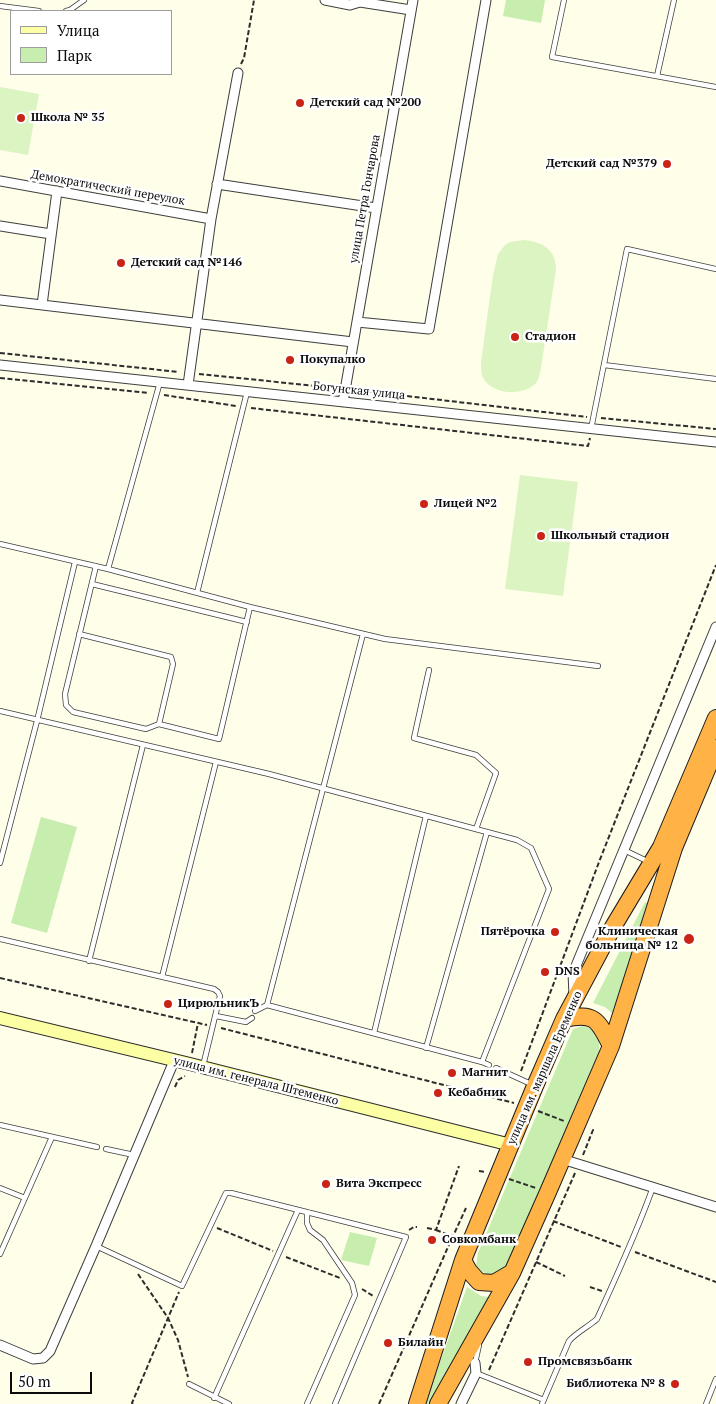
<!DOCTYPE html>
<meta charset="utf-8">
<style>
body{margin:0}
#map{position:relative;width:716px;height:1404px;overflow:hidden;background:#fffee9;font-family:"PT Serif",serif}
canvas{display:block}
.legend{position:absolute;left:10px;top:10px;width:162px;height:65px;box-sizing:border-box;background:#fff;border:1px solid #9d9d9d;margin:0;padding:6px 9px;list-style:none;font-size:15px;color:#0b0b0b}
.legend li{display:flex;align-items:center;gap:10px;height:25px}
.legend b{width:25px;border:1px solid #9d9d9d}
.scale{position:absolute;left:10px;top:1372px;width:82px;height:22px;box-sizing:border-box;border:2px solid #0b0b0b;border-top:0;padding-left:6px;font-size:15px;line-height:18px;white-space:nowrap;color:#0b0b0b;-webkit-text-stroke:4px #fff;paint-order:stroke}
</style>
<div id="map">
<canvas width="716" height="1404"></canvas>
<ul class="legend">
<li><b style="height:6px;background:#fdffa4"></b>Улица</li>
<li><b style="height:14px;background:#c7edaf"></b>Парк</li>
</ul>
<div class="scale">50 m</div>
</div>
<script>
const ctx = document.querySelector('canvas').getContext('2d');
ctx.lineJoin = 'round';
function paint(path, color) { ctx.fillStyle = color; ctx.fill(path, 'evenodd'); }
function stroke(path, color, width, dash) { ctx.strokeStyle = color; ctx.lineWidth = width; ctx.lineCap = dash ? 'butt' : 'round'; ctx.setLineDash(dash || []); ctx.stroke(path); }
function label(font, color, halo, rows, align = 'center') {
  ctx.font = font + ' "PT Serif",serif'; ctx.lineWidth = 5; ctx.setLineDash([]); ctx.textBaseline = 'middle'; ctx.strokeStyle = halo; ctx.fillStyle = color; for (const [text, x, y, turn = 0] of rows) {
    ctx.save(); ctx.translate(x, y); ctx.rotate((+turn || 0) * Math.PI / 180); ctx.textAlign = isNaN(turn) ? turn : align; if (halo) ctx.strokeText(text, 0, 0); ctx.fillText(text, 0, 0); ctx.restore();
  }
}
paint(new Path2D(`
 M506,0H545L541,23L503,16Z
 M41,817L77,827L47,933L11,923Z
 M645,902L650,905L612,1013L605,1007L593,1003Z
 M582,1026C600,1029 600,1037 599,1053L508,1267C494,1275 489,1279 476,1266L478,1253L573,1029Z
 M350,1232L377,1238L369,1266L341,1260Z
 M467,1287L481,1296L490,1297L432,1404H425Z`), '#c7edaf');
paint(new Path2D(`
 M0,87L39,94L28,155L0,150Z
 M523,240C541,241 556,249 556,269L541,368C540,373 539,379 536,383C524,396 496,395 485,381C481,376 481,369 481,362L493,275L498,254L505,245L510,242Z
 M520,475L578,482L563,596L505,589Z`), '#dcf4c2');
const lane = new Path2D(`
 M564,0L552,57L716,87
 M0,6L39,11
 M66,11L70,10L84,0
 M657,76L674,0
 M604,365L716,379
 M591,429L627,249L716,269
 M0,544L108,569L250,607L385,639L598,666
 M96,566L65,694L66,705L73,712L146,729L159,724L219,739L250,607
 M108,569L160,382
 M92,584L247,622
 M197,593L247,392
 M79,634L171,657L173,664L159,724
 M363,634L267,1005L482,1062L489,1065
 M429,670L414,738L476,755L496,773L476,829
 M0,711L269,774L517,840L531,848L549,889L482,1062
 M624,850L647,861
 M0,863L37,721L75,562
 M0,939L214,989L218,992L220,996L203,1066
 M89,961L143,745
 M162,977L216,762
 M255,1011L267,1005
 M216,1016L246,1022L252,1018
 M374,1033L426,816
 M426,1048L487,832
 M496,1068L531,1084
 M0,1125L97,1147
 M106,1149L134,1155
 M0,1188L25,1198
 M96,1246L182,1286L224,1197L226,1193H231L406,1237L335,1404
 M0,1254L52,1137
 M475,1363L479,1345
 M476,1373L544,1400
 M189,1384L229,1404
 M214,1398L298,1210
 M307,1404L355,1295L352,1283L323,1240L310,1230L307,1223V1212
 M542,1404L569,1341C577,1332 588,1327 597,1319C617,1275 637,1232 653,1187
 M706,1404L716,1379`);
const street = new Path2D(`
 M325,0L350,5L360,2L411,10
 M0,181L211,219
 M217,184L376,208
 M0,226L51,234
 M0,300L353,342
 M42,305L57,191
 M357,322L429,329L486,0
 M0,365L716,442
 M188,385L211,219L238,73
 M343,402L413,0
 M574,996L573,973L716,627
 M562,1159L716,1207
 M0,1345L33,1359L43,1358L50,1351L96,1246L174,1061
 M461,1404L476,1373L475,1363`);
const secondary = new Path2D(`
 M0,1018L190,1064L511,1145`);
const highway = new Path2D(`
 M564,1019C595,1012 598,1020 611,1046
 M463,1260L469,1271L479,1282L494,1283L511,1273
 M417,1404L463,1260L535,1086L564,1019L613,927L661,847L716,718
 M438,1404L512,1273L548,1192L611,1046L674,848L716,748`);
stroke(lane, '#3e3e3e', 6);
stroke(street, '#3e3e3e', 11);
stroke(secondary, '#2d2d2d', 14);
stroke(highway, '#1c1c1c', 18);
stroke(new Path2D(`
 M241,64L244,58L254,0
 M0,353L179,372
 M199,374L336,388
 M0,378L149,393
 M355,390L587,417
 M164,395L236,406
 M251,408L588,446L590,438
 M601,418L716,429
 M0,978L207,1025
 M221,1028L514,1103
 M192,1053L198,1023
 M521,1071L599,862L716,565
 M175,1087L178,1080L185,1076
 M538,1111L564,1121
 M583,1155L593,1130L590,1129
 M479,1171L486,1172
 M509,1179L536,1188
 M553,1221L621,1247
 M217,1228L273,1251
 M427,1228L436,1230L459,1166
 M409,1230L414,1227H417
 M436,1230L452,1236
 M635,1252L716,1282
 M286,1257L340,1278
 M536,1262L565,1276
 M138,1274L168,1318L178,1340L188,1377
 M590,1287L602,1291
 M362,1289L373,1296
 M489,1370L575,1173
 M133,1404L132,1403L179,1292
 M379,1404L448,1247L466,1208`), '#2d2d2d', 2, [5, 2.5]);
stroke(lane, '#fff', 4.5);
stroke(street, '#fff', 9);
stroke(secondary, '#fdffa4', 12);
stroke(highway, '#ffb347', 16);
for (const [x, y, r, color] of [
 [300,103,5,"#c92416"],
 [21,118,5,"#c92416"],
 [667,164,5,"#c92416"],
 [121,263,5,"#c92416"],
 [515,337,5,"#c92416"],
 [290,360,5,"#c92416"],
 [424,504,5,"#c92416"],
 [541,536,5,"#c92416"],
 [555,932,5,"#c92416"],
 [689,939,6,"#c92416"],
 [545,972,5,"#c92416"],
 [168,1004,5,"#c92416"],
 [452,1073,5,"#c92416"],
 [438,1093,5,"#c92416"],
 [326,1184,5,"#c92416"],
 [432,1240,5,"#c92416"],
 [388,1343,5,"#c92416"],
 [528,1362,5,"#c92416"],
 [675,1384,5,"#c92416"]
]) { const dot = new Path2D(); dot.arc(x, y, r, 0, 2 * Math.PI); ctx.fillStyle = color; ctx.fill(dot); stroke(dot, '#fff', 2); }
label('bold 12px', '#0b0b0b', '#fff', [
 ["Детский сад №200",310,103],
 ["Школа № 35",31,118],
 ["Детский сад №379",657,164,"right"],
 ["Детский сад №146",131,263],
 ["Стадион",525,337],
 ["Покупалко",300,360],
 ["Лицей №2",434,504],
 ["Школьный стадион",551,536],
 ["Пятёрочка",545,932,"right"],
 ["Клиническая",678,932,"right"],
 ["больница № 12",678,946,"right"],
 ["DNS",555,972],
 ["ЦирюльникЪ",178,1004],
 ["Магнит",462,1073],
 ["Кебабник",448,1093],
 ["Вита Экспресс",336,1184],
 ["Совкомбанк",442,1240],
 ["Билайн",398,1343],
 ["Промсвязьбанк",538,1362],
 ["Библиотека № 8",665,1384,"right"]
], 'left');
label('12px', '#0b0b0b', '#fff', [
 ["Демократический переулок",108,188,10],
 ["улица Петра Гончарова",365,199,-80],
 ["Богунская улица",359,391,6],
 ["улица им. маршала Еременко",545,1068,-66],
 ["улица им. генерала Штеменко",256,1081,14]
]);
</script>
